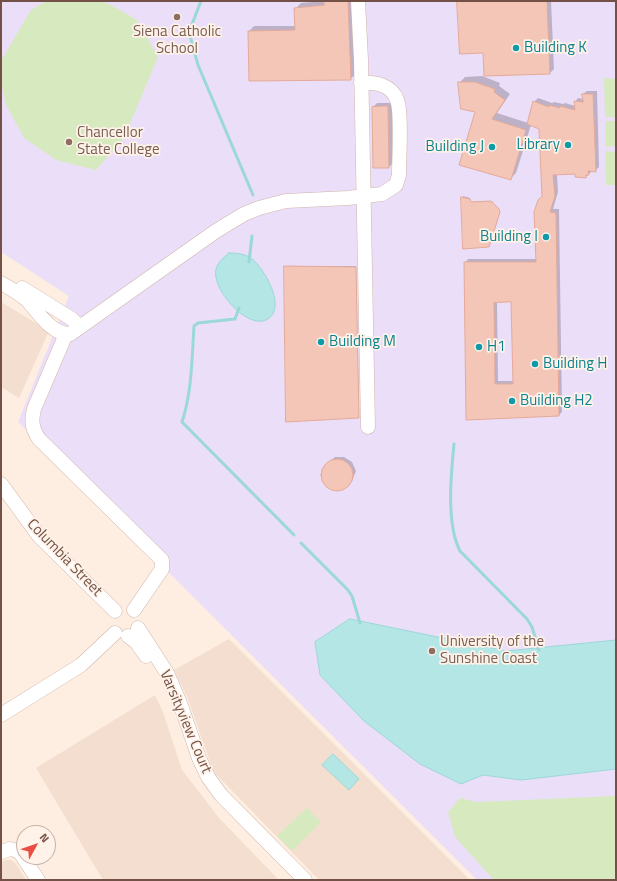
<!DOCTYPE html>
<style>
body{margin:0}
#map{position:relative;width:617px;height:881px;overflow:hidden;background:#fdeee1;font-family:"Titillium Web",sans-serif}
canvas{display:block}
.frame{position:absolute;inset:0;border:2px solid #745147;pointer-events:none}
.north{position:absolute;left:16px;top:825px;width:40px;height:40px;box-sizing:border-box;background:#fff2e8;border:1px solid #c7b2a8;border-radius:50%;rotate:50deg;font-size:11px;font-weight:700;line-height:16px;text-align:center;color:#745147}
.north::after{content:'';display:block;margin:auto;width:14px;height:18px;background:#ea4e43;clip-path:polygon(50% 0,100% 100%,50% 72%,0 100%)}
</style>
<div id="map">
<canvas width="617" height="881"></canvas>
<div class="frame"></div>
<div class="north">N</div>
</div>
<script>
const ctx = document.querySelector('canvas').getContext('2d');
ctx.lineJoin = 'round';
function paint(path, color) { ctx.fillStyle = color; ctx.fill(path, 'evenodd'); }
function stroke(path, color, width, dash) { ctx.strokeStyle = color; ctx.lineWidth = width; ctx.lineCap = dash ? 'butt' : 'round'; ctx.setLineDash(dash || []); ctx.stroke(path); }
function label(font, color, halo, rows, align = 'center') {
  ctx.font = font + ' "Titillium Web",sans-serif'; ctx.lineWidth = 3.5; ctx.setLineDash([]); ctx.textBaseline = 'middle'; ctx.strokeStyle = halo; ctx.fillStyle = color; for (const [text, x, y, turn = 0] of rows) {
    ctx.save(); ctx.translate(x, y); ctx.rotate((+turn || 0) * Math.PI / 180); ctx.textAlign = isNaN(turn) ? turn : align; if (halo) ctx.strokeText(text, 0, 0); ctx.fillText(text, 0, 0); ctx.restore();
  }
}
paint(new Path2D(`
 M1,302L49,331L19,398L1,387Z
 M229,639L470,880H319L213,771L188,699L174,670Z
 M155,695L163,712L182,770L220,819L279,880H103L36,768Z
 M5,860H11L16,864L26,880H1V863Z`), '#f4decf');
paint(new Path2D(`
 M1,1H616V880H477L18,422L69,296L1,252Z`), '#ebdef9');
paint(new Path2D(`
 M46,1H100L111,5L137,20L158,57L124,138L96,170L56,160L24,138L6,105L1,83V61L31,10Z
 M604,78L616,79V117H605Z
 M605,121H616V146L606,147Z
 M605,151L616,152V185H606Z
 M616,796V880H494L455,837L448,812L460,798L476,802Z
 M307,808L321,822L292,851L277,836Z`), '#d7eabf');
const water = new Path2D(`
 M229,253C237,253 246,254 252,259C265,269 288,310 266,320C246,329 211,288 216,269C218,262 223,258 229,253Z
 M350,619L506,651L616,640V769L521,780L483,775L461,784L420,764L364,721L320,675L315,642Z
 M333,754L359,779L349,790L322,765Z`);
paint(water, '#b5e6e6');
stroke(water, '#9bd8d8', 1);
paint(new Path2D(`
 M325,1H353L356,74L350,79L249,31L254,26H296L295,9L301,3Z
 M458,1H551L554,69L550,73L484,52Z
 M482,76L500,83L499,86L510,94L497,113L528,123L534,102L538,98L552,103L554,102L563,104L565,103L575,106V102L578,98L583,99V94L587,91H597L599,167L595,171H592L586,177L575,173L557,174L558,192L553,209H559L562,412L559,415L467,419L465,263L468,259H537L543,196L540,129L531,125L516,173L510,179L477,112L459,83L465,77ZM512,301L514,381H498L497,302Z
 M377,103H392L393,163L389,167L373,107Z
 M463,196L470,198L471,202L492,201L500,211L489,246L464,248Z
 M286,266H356L359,417L285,267Z
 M335,457H344L352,462L356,471L352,481L339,490L330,488L326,486L322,477V472L327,464Z`), '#0003');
stroke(new Path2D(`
 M201,1L189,32L198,65L253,195
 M249,262L252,236
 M239,308L235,319L198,323L194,326C192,357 192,392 182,422L294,535
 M454,444C451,474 446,524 460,551L527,619L532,627L539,650
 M301,543L348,590L352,596L360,623`), '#9bd8d8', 3);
const building = new Path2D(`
 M324,1H348L351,80L249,81L248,31L295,30L294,8L324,5Z
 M457,1H547L550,74L484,76L483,53L460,54Z
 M458,82H475L495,89L494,92L505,100L492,119L526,130L511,180L459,165L475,112L461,109Z
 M582,94H593L596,172L588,171L589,175H586V178L575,177V174L553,175L555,196L550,212L556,213L559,416L466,420L464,262H536L534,212L538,200L542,196L539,129L527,124L533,101L549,107V105L560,108V106L575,110L574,101L583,102ZM511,302L513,384H495L494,303Z
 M388,106L389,168H373L372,107Z
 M461,197L470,199L471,202L491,201L499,209L500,212L489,247L463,249Z
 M284,266L356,267L359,418L286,422Z
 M321 475a16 16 0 1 1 32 0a16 16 0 1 1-32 0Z`);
paint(building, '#f3c6b8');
stroke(building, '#e5aa98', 1);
const minor = new Path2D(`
 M358,1L361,60L368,427
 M1,283C10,288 19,293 27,300C38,312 52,335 70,334L216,231L244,214L259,208L286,201L348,198L382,194L396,185L399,175C399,159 402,112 397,100C392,85 375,82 361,83
 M22,288L72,319L76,323L77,328
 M66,334L34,409C31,421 32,429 39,439L162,560V569L134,610
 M1,484L39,536L115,611
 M138,628L167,673L180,703L199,758L208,777L221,795L305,880
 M128,636L136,642L146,656
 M1,715L81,665L115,633
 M1,852L10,849L19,851L38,880`);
stroke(minor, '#d0b5ab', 15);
stroke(minor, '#fff', 14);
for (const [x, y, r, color] of [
 [177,17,4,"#8d6e63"],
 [516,48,4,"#0f9aa8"],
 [69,142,4,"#8d6e63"],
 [568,145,4,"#0f9aa8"],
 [492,147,4,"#0f9aa8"],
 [546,237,4,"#0f9aa8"],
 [321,342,4,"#0f9aa8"],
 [479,347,4,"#0f9aa8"],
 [535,364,4,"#0f9aa8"],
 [512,401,4,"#0f9aa8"],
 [432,651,4,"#8d6e63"]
]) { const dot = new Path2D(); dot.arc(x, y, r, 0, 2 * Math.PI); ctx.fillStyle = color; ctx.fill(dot); stroke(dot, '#fff2e8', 1.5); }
label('15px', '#785e54', '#fff2e8', [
 ["Siena Catholic",177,32,"center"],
 ["School",177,49,"center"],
 ["Chancellor",77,133],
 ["State College",77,150],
 ["University of the",440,642],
 ["Sunshine Coast",440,659]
], 'left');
label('15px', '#0d838f', '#fff2e8', [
 ["Building K",524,48],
 ["Library",560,145,"right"],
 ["Building J",484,147,"right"],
 ["Building I",538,237,"right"],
 ["Building M",329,342],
 ["H1",487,347],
 ["Building H",543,364],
 ["Building H2",520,401]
], 'left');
label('15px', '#745147', '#fff2e8', [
 ["Columbia Street",64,558,46],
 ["Varsityview Court",185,722,67]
]);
</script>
